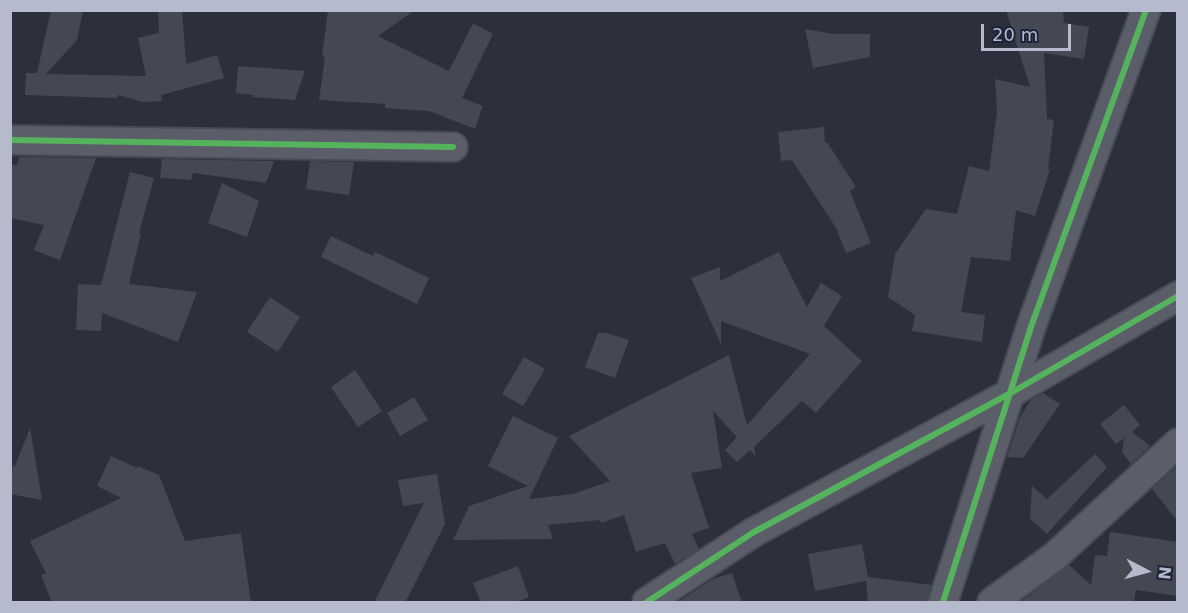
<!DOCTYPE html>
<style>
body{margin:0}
#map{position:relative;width:1188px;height:613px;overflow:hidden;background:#2b303c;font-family:"DejaVu Sans",sans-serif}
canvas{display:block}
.frame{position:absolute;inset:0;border:12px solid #b5bacd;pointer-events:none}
.north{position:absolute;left:1116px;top:541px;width:60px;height:60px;-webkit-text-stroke:4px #1d2338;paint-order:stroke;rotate:96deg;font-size:16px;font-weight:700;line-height:24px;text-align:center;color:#b5bacd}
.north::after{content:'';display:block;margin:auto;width:21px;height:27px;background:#b5bacd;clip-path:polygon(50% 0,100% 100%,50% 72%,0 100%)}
.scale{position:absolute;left:981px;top:24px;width:90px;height:27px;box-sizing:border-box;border:3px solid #b5bacd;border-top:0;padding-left:8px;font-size:18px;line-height:21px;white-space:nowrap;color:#b5bacd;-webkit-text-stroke:4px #1d2338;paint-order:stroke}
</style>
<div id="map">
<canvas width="1188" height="613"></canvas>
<div class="frame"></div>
<div class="north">N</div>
<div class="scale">20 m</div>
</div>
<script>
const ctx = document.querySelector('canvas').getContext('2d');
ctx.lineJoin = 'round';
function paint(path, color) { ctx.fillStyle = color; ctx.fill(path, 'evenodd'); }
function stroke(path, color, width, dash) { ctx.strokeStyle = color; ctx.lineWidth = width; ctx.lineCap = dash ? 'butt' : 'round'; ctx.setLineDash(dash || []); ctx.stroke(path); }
paint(new Path2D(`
 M51,10H83L77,40L46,74L146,76L138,38L159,33L158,10H182L186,64L217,55L224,78L161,95L162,101L142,102L118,95L117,98L25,95L26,73H37Z
 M328,10H415L378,36L449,71L473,23L493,34L462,98L483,106L475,129L429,111L385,108V104L319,100L325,57L322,56Z
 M1006,10H1063L1064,23L1089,27L1084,59L1044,53L1047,119L1054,120L1048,169H1050L1035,216L1016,210L1010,261L971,257L961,312L985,315L982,342L912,331L915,315L888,297L895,254L926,209L957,214L969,166L989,171L997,112L995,79L1030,87Z
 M805,29L834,34H870V57L813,68Z
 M238,66L305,71L295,100L265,98L253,97L254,95L236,93Z
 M824,127L825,143L827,142L856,187L850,191L871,243L846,253L836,228L792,160L781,161L778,132Z
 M19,157L96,158L60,260L34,250L44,225L10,218V164L17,165Z
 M162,159L274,161L266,183L193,173L191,180L160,178Z
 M310,161L354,162L349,195L306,189Z
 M130,172L154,178L139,233H141L129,284L197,292L178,342L102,313L101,331L76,330L78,284L101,285Z
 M222,183L259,201L247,237L208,223Z
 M331,236L373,256L375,252L429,278L417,304L321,257Z
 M779,252L807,307L821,283L842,296L824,326L862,361L816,413L802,401L754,447L756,457L750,450L737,462L725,450L737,437L713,411L722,468L691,473L709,528L692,534L699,549L675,564L665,543L636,552L624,515L601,523L600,520L548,525L553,539L453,540L469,506L528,486L488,466L513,416L558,438L529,499L573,494L610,481L569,436L729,355L747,425L810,354L721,321V344L691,278L720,267V281Z
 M270,297L300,317L278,352L247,332Z
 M598,333H607L629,340L615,378L585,367Z
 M524,357L545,369L523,406L502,394Z
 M355,370L382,411L358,427L331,387Z
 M1043,393L1060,404L1023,458L1007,457L1020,417L1031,400Z
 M414,397L428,420L400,436L387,413Z
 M1124,405L1140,425L1132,432L1150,446L1131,464L1122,452L1124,438L1116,444L1100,424Z
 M30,428L42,500L10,494V478L13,465L15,466Z
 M1095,454L1107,467L1047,534L1030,519L1032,486L1047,499Z
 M111,456L137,468L138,466L159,475L185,541L241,533L251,603H52L41,575L46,573L30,541L121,498L97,486Z
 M1176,467L1178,468V522L1152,489Z
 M437,474L445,524L405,603H374L424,503L403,506L398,480Z
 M1110,532L1178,542V596L1136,590L1134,603H1019L1069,565L1091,585L1095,555L1107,556Z
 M862,544L868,577L931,585L927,603H868L866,581L815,591L808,554Z
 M518,566L529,597L514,603H481L473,583Z
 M732,573L742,603H676L713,579Z`), '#444852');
const minor = new Path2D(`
 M10,140L453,147
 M647,602L754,532L1009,394L1178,296
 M943,602L1032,324L1146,10
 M992,602L1054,557L1178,443`);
stroke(minor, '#474b55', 32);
stroke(minor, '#5b5e69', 28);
stroke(new Path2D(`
 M10,140L453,147
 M647,602L754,532L1009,394L1178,296
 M943,602L1032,324L1146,10`), '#56b35d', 6);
</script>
